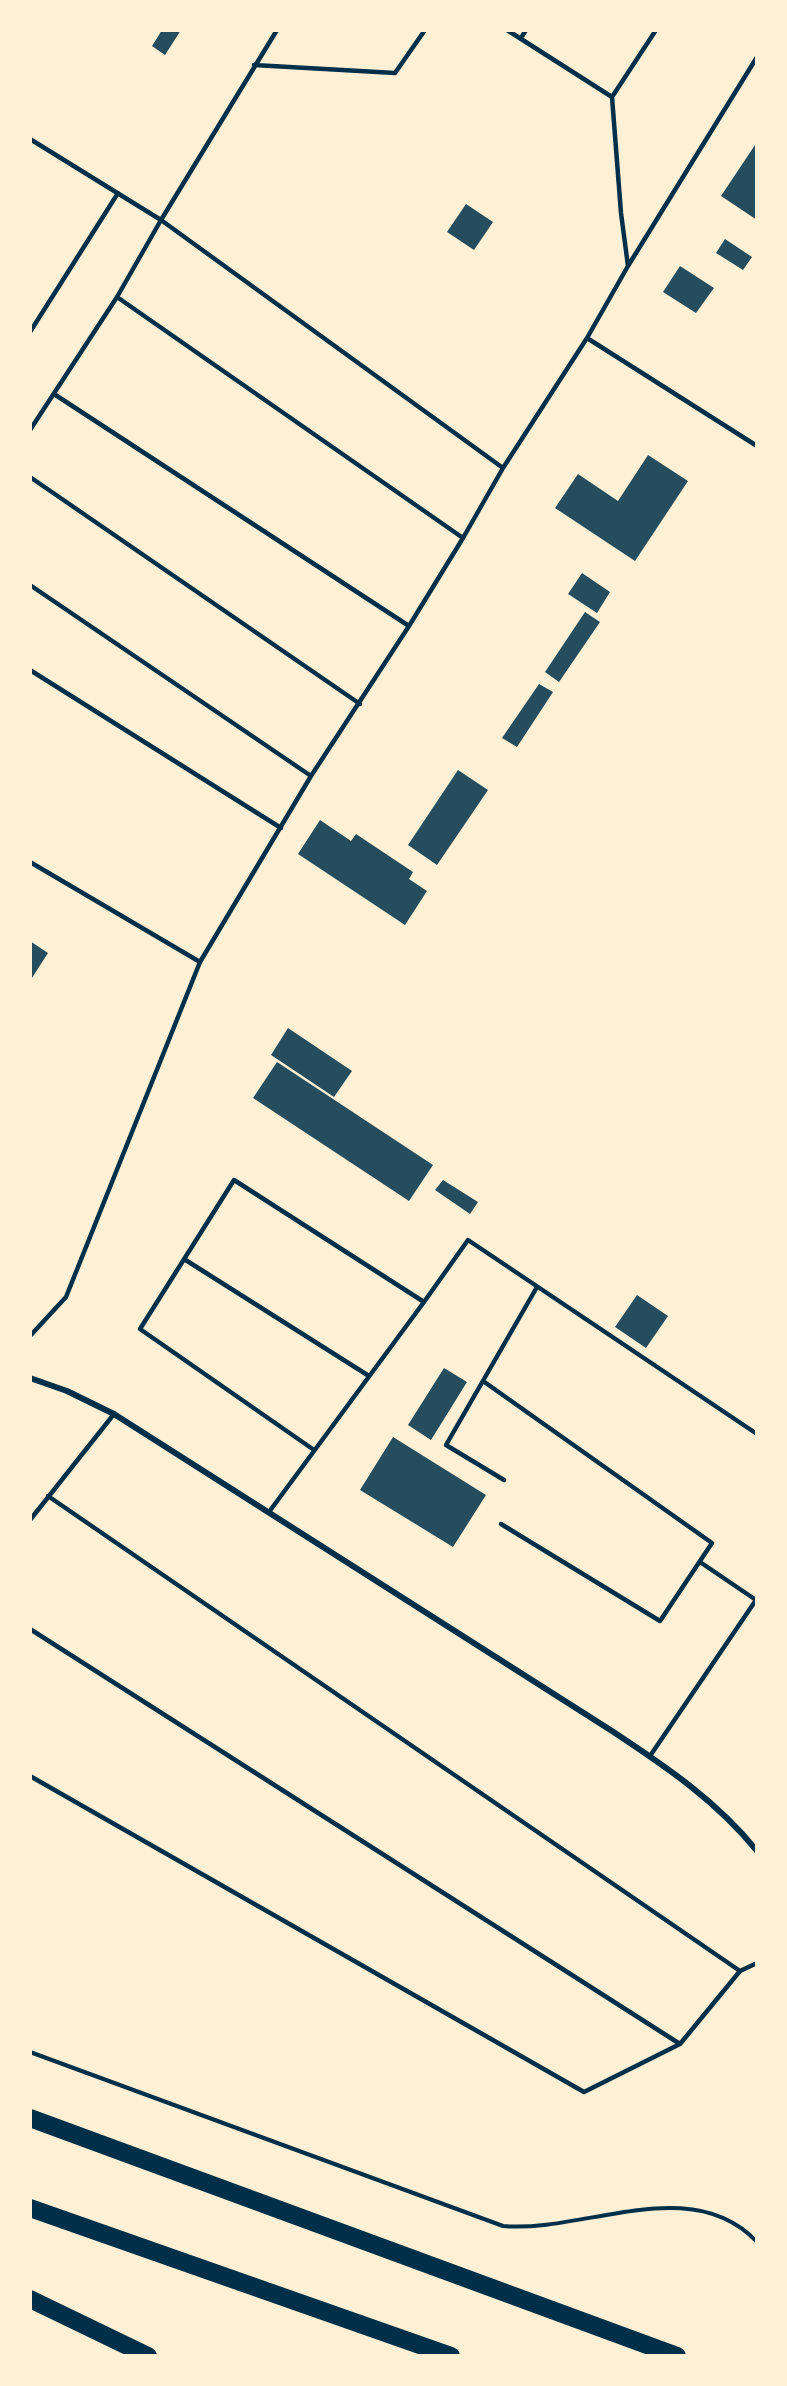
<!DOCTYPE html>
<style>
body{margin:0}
#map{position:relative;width:787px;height:2386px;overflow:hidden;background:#fdf0d5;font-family:"Fira Sans",sans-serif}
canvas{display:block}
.frame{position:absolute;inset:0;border:32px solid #fdf0d5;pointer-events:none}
</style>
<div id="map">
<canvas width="787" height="2386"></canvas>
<div class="frame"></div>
</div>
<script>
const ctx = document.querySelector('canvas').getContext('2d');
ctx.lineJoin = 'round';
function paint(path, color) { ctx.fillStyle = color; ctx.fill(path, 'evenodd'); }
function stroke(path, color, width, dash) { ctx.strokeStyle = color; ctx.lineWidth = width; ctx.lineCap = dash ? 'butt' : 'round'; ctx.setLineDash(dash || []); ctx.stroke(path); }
paint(new Path2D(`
 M162,30H181L165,55L152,46Z
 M757,142V220L721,196Z
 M466,204L493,222L474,250L447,232Z
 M725,239L752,257L743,270L716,253Z
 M680,266L714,288L696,313L663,292Z
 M648,455L688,481L635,561L555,508L578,474L618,501Z
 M582,573L610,592L597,613L568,594Z
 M585,612L600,622L559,682L545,672Z
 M539,684L553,692L517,747L502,738Z
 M458,770L488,790L437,865L408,845Z
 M320,820L351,841L356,834L413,872L409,879L427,891L405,925L298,854Z
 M30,941L48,953L30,981Z
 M288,1028L352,1071L334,1097L271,1055Z
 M277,1062L433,1165L409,1201L253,1098Z
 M443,1180L478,1202L470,1214L435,1190Z
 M637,1295L668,1316L646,1348L615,1327Z
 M444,1368L467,1382L431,1440L408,1425Z
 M393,1437L486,1495L453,1547L360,1490Z`), '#264d5e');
stroke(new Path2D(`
 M30,2052L503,2226C585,2233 691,2172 757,2242`), '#003049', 4);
stroke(new Path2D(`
 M507,30L612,97
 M521,38L526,30
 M254,65L395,73L425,30
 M30,139L161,220L503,468
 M628,266L621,213L612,97L656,30
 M117,297L463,538
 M30,332L118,193
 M587,338L757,446
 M54,394L409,626
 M30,430L117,297L161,220L277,30
 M30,477L360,704
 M30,585L311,776
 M30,670L281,828
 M30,862L200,962
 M184,1259L369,1376
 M424,1302L468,1240L757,1434
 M30,1336L66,1297L200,962L311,776L409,626L463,538L503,468L587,338L628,266L757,57
 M483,1381L712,1543L660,1621L501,1524
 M504,1480L446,1445L537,1287
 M48,1496L740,1971
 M269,1512L424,1302L234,1180L140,1329L314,1450
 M30,1520L114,1414
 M30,1629L680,2044
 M650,1756L756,1600L700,1562
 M30,1776L584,2092L680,2044L740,1971L757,1963`), '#003049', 4.5);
stroke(new Path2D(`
 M30,1378L67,1391L114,1414L612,1731C665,1766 717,1801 757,1851`), '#003049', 6);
stroke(new Path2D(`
 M30,2118L677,2356
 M30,2208L451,2356
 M30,2299L148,2356`), '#003049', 18);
</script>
